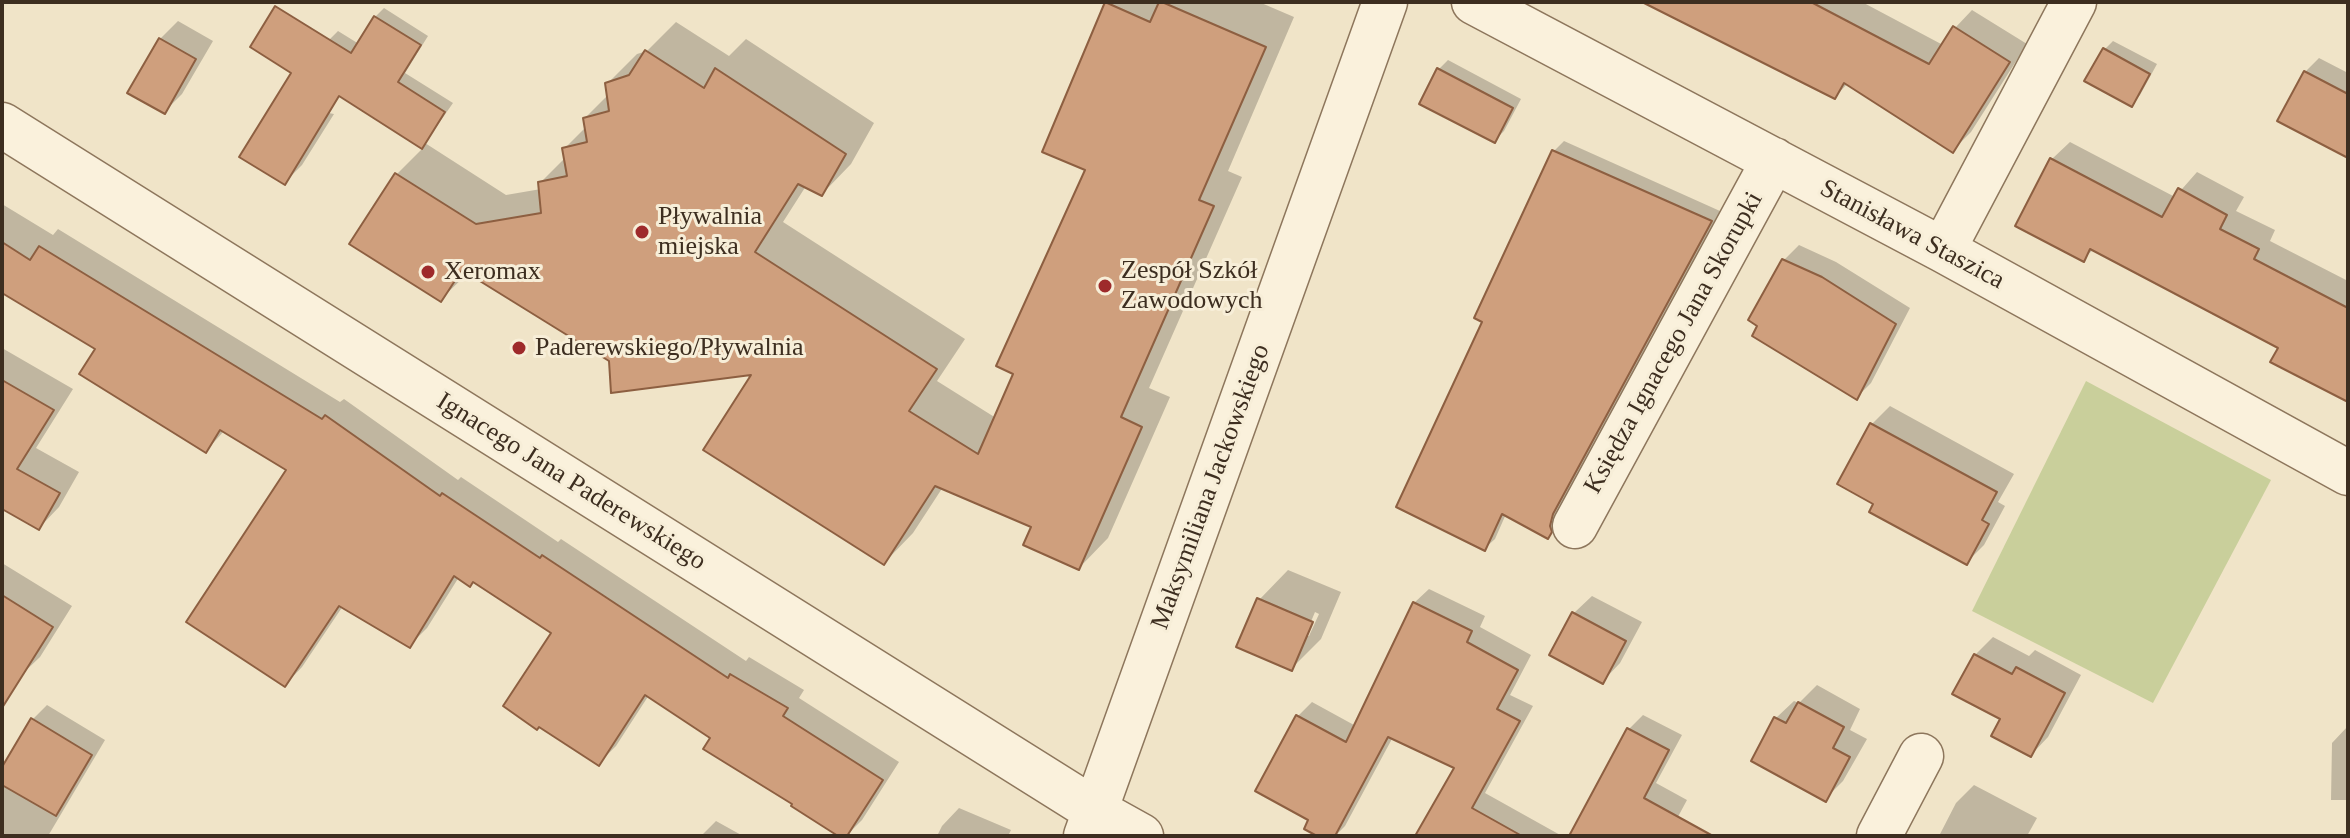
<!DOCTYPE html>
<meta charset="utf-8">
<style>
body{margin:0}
#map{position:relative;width:2350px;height:838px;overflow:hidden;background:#f0e4c8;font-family:"Times New Roman",serif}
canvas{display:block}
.frame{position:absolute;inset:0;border:4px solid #3d2e20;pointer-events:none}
</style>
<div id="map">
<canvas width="2350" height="838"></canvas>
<div class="frame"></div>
</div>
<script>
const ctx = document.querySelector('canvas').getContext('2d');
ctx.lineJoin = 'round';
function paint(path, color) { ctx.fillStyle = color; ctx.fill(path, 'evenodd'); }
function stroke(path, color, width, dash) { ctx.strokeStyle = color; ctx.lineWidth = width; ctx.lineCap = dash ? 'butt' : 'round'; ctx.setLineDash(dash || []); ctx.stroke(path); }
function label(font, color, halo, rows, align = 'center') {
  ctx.font = font + ' "Times New Roman",serif'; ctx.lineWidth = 6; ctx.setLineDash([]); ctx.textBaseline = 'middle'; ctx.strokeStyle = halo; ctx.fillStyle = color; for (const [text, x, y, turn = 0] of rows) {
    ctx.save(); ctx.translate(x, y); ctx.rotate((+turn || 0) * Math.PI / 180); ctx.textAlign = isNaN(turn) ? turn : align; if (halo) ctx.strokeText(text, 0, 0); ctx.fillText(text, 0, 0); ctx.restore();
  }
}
paint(new Path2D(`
 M2086,381L2271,480L2153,703L1972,611Z`), '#c9cf9b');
paint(new Path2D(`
 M1259,2L1294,17L1228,171L1242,177L1149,388L1170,397L1108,538L1079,568L1034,526L943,487L913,533L884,563L755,373L611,359L469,272L440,300L352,243L397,174L424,147L321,82L329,40L338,31L359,44L375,17L384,8L428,36L405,73L453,103L425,143L506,195L541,189L540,183L566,157L564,149L586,127L585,118L609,94L607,84L637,54L647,51L676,22L729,56L746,39L874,123L851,164L822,194L806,186L783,222L965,339L937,381L996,418L1016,373L1087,169L1106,3Z
 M1647,2H1862L1943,45L1955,28L1972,10L2027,44L1971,132L1953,150L1848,83L1835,97Z
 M178,21L213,41L182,94L164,112L160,39Z
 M2113,41L2157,64L2140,95L2132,104L2104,50Z
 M2319,58L2348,73V156L2305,72Z
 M1448,60L1521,99L1504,131L1495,140L1421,103L1439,69Z
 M281,104L334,114L302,165L285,182Z
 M1564,141L1720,211L1562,502L1557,527L1548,537L1506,514L1495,539L1485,548V320L1477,317L1554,151Z
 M2070,142L2175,197L2197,172L2244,197L2236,211L2275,230L2270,241L2348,281V400L2280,347L2094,249L2083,259L2052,159Z
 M2,204L53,235L58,229L340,402L344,399L458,480L461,477L558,542L561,539L746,661L749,657L804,690L799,698L899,762L862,820L846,836H842L795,803L713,737L649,695L616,746L598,764L554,633L474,580L459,577L427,628L409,646L343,606L302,667L285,685L289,470L224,431L206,451L98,348L2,291Z
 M1799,245L1836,262L1910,308L1871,383L1856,398L1751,319L1784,260Z
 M2,348L73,389L36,448L79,472L59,507L39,528L2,507Z
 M1890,406L2014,474L1998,502L2005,506L1984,545L1966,563L1876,503L1839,483L1872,424Z
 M2,563L72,606L40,657L19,677L2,667Z
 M1288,570L1341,592L1321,639L1292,668L1259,600ZM1315,612L1319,614L1309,636H1305Z
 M1429,589L1485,616L1480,627L1531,655L1510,695L1533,706L1485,793L1562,836H1418L1457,767L1393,737L1345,826L1335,836H1321L1311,819L1298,716L1312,702L1354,725L1414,603Z
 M1592,596L1642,622L1620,663L1603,681L1574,613Z
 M1993,637L2029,656L2035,650L2081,675L2048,737L2031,755L1975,655Z
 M1817,685L1860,709L1850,730L1867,739L1843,781L1825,799L1776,718L1794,701L1799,703Z
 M47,705L105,740L48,836H2V770L33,719Z
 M1643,715L1682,735L1656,783L1687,800L1673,826L1693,836H1572L1629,729Z
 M2348,726V800H2331L2332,743Z
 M1974,785L2037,818L2027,836H1939L1956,803Z
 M959,808L1011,830L1008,836H937L942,826Z
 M716,821L743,836H701Z`), '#0003');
const building = new Path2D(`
 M1105,2L1150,22L1159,2H1162L1266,47L1199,200L1214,206L1121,417L1142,427L1079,570L1023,545L1031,527L935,486L884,565L703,450L751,375L611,393L609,361L462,270L441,302L349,244L395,173L476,224L541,213L538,182L567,176L562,148L587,142L583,118L609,111L605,83L629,75L645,50L704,88L715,68L846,154L822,196L798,184L755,252L937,369L909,411L978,454L1013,374L996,366L1085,170L1042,152Z
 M1642,2H1811L1929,64L1953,26L2010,62L1953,153L1844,83L1835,99Z
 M275,6L351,53L374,16L421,45L398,82L445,112L422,149L339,96L285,185L239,157L291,73L250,47Z
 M159,38L196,59L165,114L127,93Z
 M2103,48L2150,74L2132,107L2084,81Z
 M1437,68L1513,108L1495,143L1419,104Z
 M2304,71L2348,94V158L2277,121Z
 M1552,150L1712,221L1553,514L1550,526L1552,532L1548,539L1502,514L1485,551L1396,507L1482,322L1474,318Z
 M2050,158L2162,217L2178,188L2227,215L2220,229L2259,249L2254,259L2348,308V402L2270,362L2278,348L2090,249L2084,262L2015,226Z
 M2,242L30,260L39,246L322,419L325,415L440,496L442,493L540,558L542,555L728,678L730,674L788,708L783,716L883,780L847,836H838L791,806L792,804L703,749L710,738L645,695L599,766L539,727L537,730L503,706L551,633L473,582L470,587L454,576L410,648L339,606L285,687L186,622L286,470L220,430L206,453L79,374L95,349L2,293Z
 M1782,259L1822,277L1896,324L1857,400L1752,336L1757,326L1748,320Z
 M2,380L54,410L17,469L60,493L39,530L2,509Z
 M1870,423L1997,492L1982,520L1989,524L1967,565L1869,512L1873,504L1837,484Z
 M2,595L53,627L2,708Z
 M1257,598L1313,622L1292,671L1236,647Z
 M1413,602L1472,631L1467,642L1518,670L1497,709L1520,721L1472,808L1522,836H1415L1454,768L1388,737L1335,836H1317L1304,829L1308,820L1255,791L1296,715L1346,742Z
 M1572,612L1626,641L1603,684L1549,655Z
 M1974,654L2012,674L2016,667L2065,693L2031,757L1991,736L2000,719L1952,694Z
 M1798,702L1844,727L1833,748L1850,757L1826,802L1751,761L1774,717L1786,723Z
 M31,718L92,755L56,816L2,785V767Z
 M1627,728L1669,750L1644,798L1713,836H1569Z`);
paint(building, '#cf9f7d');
stroke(building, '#8d5f41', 2);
const street = new Path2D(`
 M1474,2L1943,250L2348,473
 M2,125L1096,811L1141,836
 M1943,250L2074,2
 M1575,526L1774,160
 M1086,836L1385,2
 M1879,836L1921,756`);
stroke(street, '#8d765c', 47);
stroke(street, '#faf1dc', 44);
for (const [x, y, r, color] of [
 [642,232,8,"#9e2a2b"],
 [428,272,8,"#9e2a2b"],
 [1105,286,8,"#9e2a2b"],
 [519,348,8,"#9e2a2b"]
]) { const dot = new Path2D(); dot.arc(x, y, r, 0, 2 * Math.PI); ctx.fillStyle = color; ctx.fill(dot); stroke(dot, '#f7eed8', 3); }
label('26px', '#3d2e20', '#f7eed8', [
 ["Pływalnia",658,217],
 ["miejska",658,247],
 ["Zespół Szkół",1121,271],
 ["Zawodowych",1121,301],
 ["Xeromax",444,272],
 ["Paderewskiego/Pływalnia",535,348]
], 'left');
label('26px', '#3d2e20', '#f7eed8', [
 ["Stanisława Staszica",1912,235,28],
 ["Księdza Ignacego Jana Skorupki",1674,343,-61],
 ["Ignacego Jana Paderewskiego",571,482,32],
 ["Maksymiliana Jackowskiego",1211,487,-70]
]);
</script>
